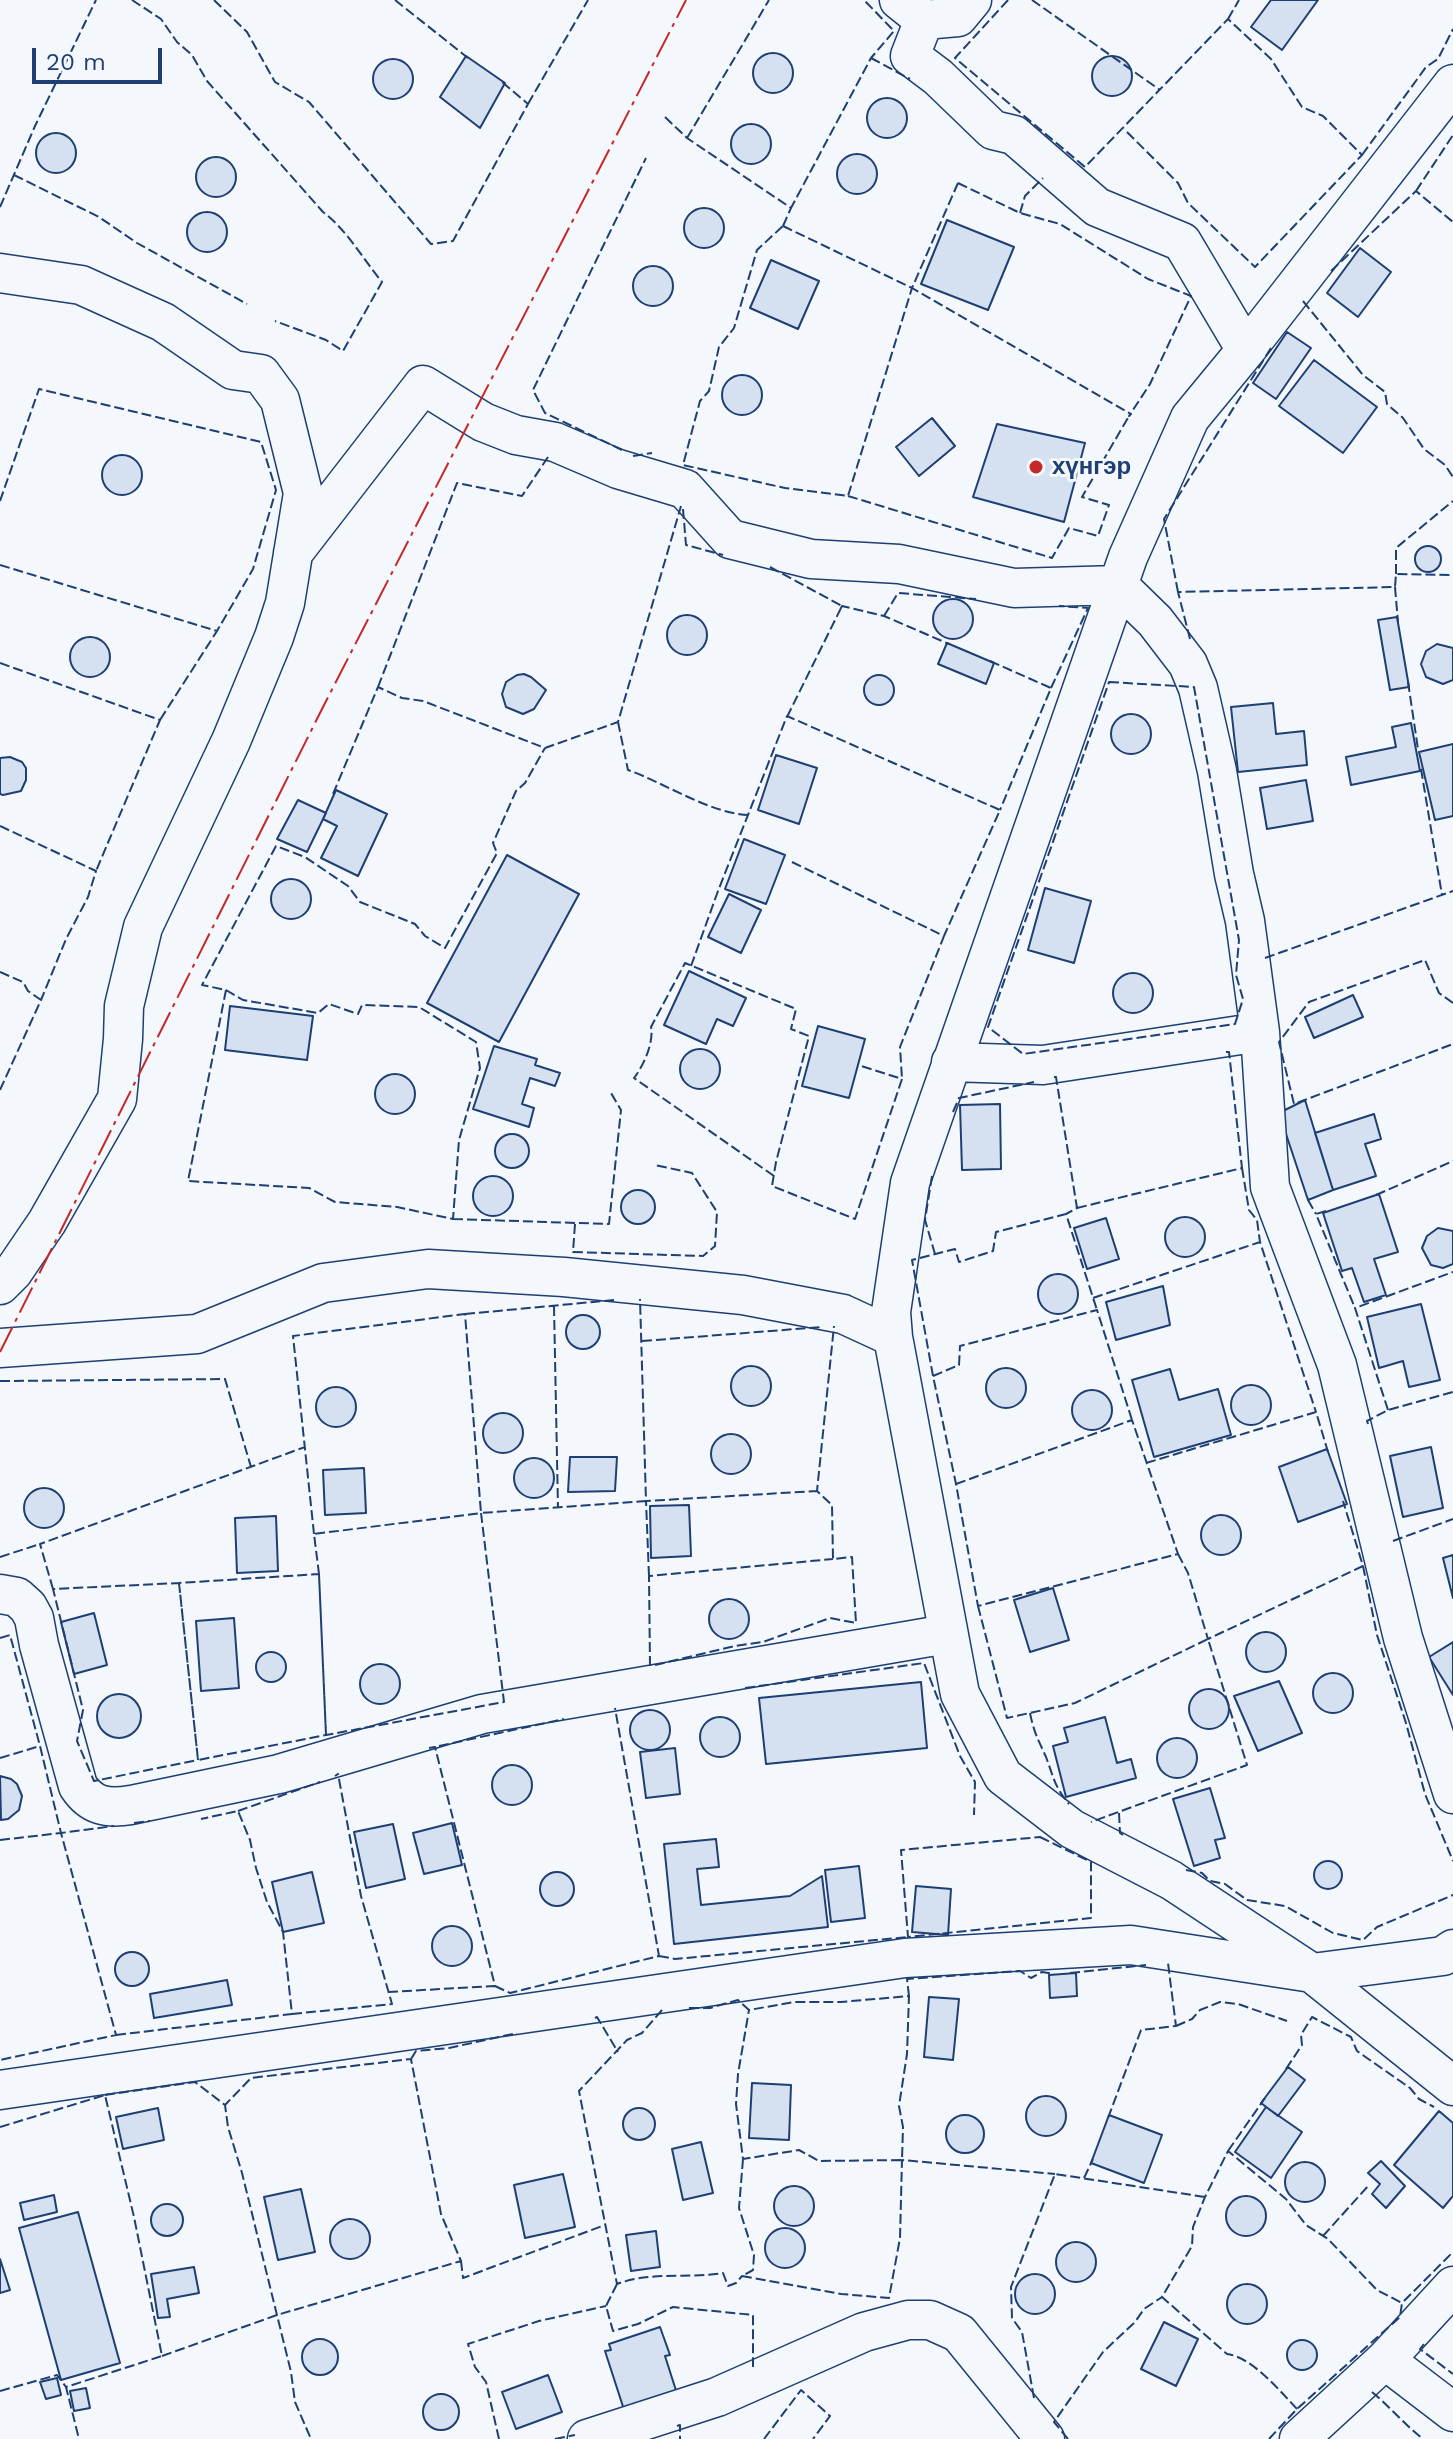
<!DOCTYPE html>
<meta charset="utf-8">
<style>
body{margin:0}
#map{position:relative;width:1453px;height:2439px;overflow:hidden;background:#f4f7fb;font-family:"Work Sans",sans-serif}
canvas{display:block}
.scale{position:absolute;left:32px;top:48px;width:130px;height:36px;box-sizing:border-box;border:4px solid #1d3f73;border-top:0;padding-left:10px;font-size:24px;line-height:28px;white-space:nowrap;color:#1d3f73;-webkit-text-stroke:6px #f4f7fb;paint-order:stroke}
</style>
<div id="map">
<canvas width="1453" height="2439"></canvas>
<div class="scale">20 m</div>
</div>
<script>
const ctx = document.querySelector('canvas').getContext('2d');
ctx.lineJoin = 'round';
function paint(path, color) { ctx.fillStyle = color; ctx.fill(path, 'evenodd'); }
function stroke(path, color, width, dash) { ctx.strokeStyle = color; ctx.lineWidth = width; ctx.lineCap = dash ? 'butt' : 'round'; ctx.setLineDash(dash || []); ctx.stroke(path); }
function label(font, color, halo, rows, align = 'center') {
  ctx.font = font + ' "Work Sans",sans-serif'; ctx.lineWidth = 6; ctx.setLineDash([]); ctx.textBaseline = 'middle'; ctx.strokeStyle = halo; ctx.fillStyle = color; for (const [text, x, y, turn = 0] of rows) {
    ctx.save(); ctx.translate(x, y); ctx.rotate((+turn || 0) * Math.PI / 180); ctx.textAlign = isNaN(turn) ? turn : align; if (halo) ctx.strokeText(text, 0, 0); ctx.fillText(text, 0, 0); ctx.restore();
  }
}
const building = new Path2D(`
 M1271,0H1318L1282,50L1251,27Z
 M753 73a20 20 0 1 1 40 0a20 20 0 1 1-40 0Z
 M466,56L505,83L480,128L440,97Z
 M1092 76a20 20 0 1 1 40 0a20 20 0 1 1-40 0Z
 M373 79a20 20 0 1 1 40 0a20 20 0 1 1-40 0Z
 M867 118a20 20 0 1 1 40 0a20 20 0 1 1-40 0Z
 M731 144a20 20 0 1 1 40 0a20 20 0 1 1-40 0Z
 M36 153a20 20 0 1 1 40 0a20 20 0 1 1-40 0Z
 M837 174a20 20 0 1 1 40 0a20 20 0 1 1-40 0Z
 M196 177a20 20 0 1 1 40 0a20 20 0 1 1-40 0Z
 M684 228a20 20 0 1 1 40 0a20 20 0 1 1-40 0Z
 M187 232a20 20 0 1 1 40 0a20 20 0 1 1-40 0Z
 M947,220L1014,247L988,310L921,284Z
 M1360,248L1391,272L1358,317L1327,293Z
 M771,260L819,281L798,329L750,308Z
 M633 286a20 20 0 1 1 40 0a20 20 0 1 1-40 0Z
 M1287,332L1311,348L1276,399L1253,383Z
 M1314,360L1377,407L1343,453L1279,406Z
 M722 395a20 20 0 1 1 40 0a20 20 0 1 1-40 0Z
 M932,418L955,446L919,476L896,447Z
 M997,424L1085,443L1064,522L973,497Z
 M102 475a20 20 0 1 1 40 0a20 20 0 1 1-40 0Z
 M1415 559a13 13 0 1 1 26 0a13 13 0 1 1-26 0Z
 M933 619a20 20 0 1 1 40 0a20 20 0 1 1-40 0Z
 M667 635a20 20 0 1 1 40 0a20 20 0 1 1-40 0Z
 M1397,617L1409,687L1390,690L1378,620Z
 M70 657a20 20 0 1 1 40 0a20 20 0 1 1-40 0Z
 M947,643L994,663L986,684L938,664Z
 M1437,644L1453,648V680L1443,684L1426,677L1421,664L1426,651Z
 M524,674L531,677L546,690L534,709L523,714L506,707L502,694L506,682L517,675Z
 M864 690a15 15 0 1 1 30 0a15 15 0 1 1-30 0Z
 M1273,703L1276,734L1304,731L1307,765L1238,772L1231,707Z
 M1111 734a20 20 0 1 1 40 0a20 20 0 1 1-40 0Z
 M1411,723L1420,771L1351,785L1346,757L1396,747L1392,727Z
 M1453,744V816L1435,820L1419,752Z
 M776,755L817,768L799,824L758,810Z
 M10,757L22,762L26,768V780L21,791L3,795L0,794V758Z
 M1306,780L1313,821L1267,829L1260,788Z
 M336,790L387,814L358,876L321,858L337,826L323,819Z
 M298,800L326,813L307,852L277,839Z
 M744,839L785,855L766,904L725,889Z
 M507,855L579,894L499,1042L427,1003Z
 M271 899a20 20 0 1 1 40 0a20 20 0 1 1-40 0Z
 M1045,888L1091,901L1074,963L1028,950Z
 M729,894L761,910L741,953L708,937Z
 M689,971L746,998L733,1026L717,1019L706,1044L664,1025Z
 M1113 993a20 20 0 1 1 40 0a20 20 0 1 1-40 0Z
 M1353,995L1363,1017L1314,1038L1305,1017Z
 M230,1006L313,1016L307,1060L225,1050Z
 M818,1026L865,1039L849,1098L802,1086Z
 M494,1046L537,1059L535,1065L560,1073L555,1086L530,1078L522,1104L534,1108L529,1127L473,1109Z
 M680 1069a20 20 0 1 1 40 0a20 20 0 1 1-40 0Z
 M375 1094a20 20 0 1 1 40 0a20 20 0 1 1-40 0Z
 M1305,1100L1333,1190L1308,1200L1279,1113Z
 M1000,1104L1001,1169L962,1170L960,1105Z
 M1374,1114L1381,1139L1365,1144L1376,1176L1333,1190L1315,1133Z
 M495 1151a17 17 0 1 1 34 0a17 17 0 1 1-34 0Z
 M473 1196a20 20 0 1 1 40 0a20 20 0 1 1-40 0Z
 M621 1207a17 17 0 1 1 34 0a17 17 0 1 1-34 0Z
 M1379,1194L1398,1252L1374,1259L1386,1295L1364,1302L1352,1268L1342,1271L1323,1213Z
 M1165 1237a20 20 0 1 1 40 0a20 20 0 1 1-40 0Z
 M1106,1218L1119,1259L1087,1269L1074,1228Z
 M1438,1228L1453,1231V1264L1443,1268L1431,1265L1422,1248L1427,1236Z
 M1038 1294a20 20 0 1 1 40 0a20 20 0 1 1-40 0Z
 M1163,1286L1170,1325L1116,1340L1106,1302Z
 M1421,1304L1440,1380L1409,1387L1403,1361L1379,1368L1367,1317Z
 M566 1332a17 17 0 1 1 34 0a17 17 0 1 1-34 0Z
 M731 1386a20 20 0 1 1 40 0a20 20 0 1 1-40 0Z
 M986 1388a20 20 0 1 1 40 0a20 20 0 1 1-40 0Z
 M1170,1369L1179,1400L1218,1389L1231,1435L1154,1457L1132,1380Z
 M1231 1405a20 20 0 1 1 40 0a20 20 0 1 1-40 0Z
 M316 1407a20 20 0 1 1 40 0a20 20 0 1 1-40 0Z
 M1072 1410a20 20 0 1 1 40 0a20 20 0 1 1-40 0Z
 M483 1433a20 20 0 1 1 40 0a20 20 0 1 1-40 0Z
 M711 1454a20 20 0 1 1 40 0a20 20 0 1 1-40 0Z
 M1431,1447L1443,1508L1403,1517L1390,1456Z
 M1327,1449L1347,1504L1298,1522L1279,1467Z
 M570,1457H617L615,1491L568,1492Z
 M514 1478a20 20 0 1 1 40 0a20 20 0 1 1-40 0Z
 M364,1468L366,1513L325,1515L323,1470Z
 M24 1508a20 20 0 1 1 40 0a20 20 0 1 1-40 0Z
 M689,1505L691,1556L651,1558L650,1506Z
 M1201 1535a20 20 0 1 1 40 0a20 20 0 1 1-40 0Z
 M276,1516L278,1571L237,1573L235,1518Z
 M1453,1555V1598L1443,1558Z
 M1053,1588L1069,1640L1030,1652L1014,1600Z
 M709 1619a20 20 0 1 1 40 0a20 20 0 1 1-40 0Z
 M94,1613L107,1665L74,1674L61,1622Z
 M234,1618L239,1688L201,1691L196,1621Z
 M1246 1652a20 20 0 1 1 40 0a20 20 0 1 1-40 0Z
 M1453,1642V1695L1429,1657Z
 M256 1667a15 15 0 1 1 30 0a15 15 0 1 1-30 0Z
 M360 1684a20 20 0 1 1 40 0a20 20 0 1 1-40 0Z
 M1313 1693a20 20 0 1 1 40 0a20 20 0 1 1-40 0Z
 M1279,1681L1302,1733L1258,1751L1234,1696Z
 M921,1682L927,1748L766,1764L759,1698Z
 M1189 1709a20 20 0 1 1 40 0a20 20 0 1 1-40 0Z
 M97 1716a22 22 0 1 1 44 0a22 22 0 1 1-44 0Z
 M630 1730a20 20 0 1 1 40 0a20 20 0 1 1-40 0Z
 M1105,1717L1117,1763L1131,1759L1136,1778L1066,1797L1053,1746L1068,1742L1064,1728Z
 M700 1737a20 20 0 1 1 40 0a20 20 0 1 1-40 0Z
 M1157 1758a20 20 0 1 1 40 0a20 20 0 1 1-40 0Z
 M675,1748L680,1794L646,1798L640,1752Z
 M492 1785a20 20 0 1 1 40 0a20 20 0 1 1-40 0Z
 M0,1776L11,1779L17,1784L22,1796L19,1810L8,1819L1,1820Z
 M1210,1788L1225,1838L1215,1840L1220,1858L1194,1866L1173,1799Z
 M452,1823L462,1865L424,1874L413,1833Z
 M393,1824L405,1879L366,1888L354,1832Z
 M716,1839L719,1867L697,1869L701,1905L790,1896L822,1876L828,1927L674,1944L664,1844Z
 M1314 1875a14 14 0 1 1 28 0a14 14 0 1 1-28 0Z
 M859,1866L865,1918L831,1922L825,1870Z
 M540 1889a17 17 0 1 1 34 0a17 17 0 1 1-34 0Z
 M312,1872L324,1923L283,1932L272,1882Z
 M916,1886L951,1889L948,1935L912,1932Z
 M432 1946a20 20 0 1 1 40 0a20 20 0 1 1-40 0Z
 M115 1969a17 17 0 1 1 34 0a17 17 0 1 1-34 0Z
 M1076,1973L1077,1996L1050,1998L1049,1975Z
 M227,1980L232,2005L154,2018L150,1994Z
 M929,1997L959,1999L953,2060L924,2057Z
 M1288,2067L1305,2080L1278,2116L1261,2103Z
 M752,2083L791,2085L789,2140L749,2138Z
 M1026 2116a20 20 0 1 1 40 0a20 20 0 1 1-40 0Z
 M1266,2107L1302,2132L1271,2178L1235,2152Z
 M623 2124a16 16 0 1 1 32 0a16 16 0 1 1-32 0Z
 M158,2108L164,2140L123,2149L116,2117Z
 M1439,2111L1453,2123V2196L1443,2208L1394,2165Z
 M1109,2115L1162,2135L1144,2183L1091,2163Z
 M946 2134a19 19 0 1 1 38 0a19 19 0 1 1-38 0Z
 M701,2142L713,2193L683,2200L672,2149Z
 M1381,2161L1405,2186L1386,2208L1372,2194L1380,2184L1368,2173Z
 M1285 2182a20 20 0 1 1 40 0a20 20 0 1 1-40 0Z
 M563,2174L575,2227L525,2238L514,2185Z
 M774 2206a20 20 0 1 1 40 0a20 20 0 1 1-40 0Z
 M301,2189L315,2252L278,2260L264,2197Z
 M54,2195L57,2212L24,2220L20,2203Z
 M1226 2216a20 20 0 1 1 40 0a20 20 0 1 1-40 0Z
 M151 2220a16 16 0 1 1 32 0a16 16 0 1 1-32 0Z
 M78,2212L120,2363L61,2380L19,2228Z
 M330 2239a20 20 0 1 1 40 0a20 20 0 1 1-40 0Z
 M765 2248a20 20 0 1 1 40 0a20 20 0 1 1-40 0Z
 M656,2231L660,2267L631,2271L626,2235Z
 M1056 2262a20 20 0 1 1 40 0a20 20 0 1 1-40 0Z
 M0,2259L10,2290L0,2293Z
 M194,2267L199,2293L167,2299L170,2317L158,2318L151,2274Z
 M1015 2294a20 20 0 1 1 40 0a20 20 0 1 1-40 0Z
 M1227 2304a20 20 0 1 1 40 0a20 20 0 1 1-40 0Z
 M1164,2322L1198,2339L1176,2386L1141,2369Z
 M660,2327L670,2355L665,2356L680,2403L627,2419L605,2351L611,2350L609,2344Z
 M302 2357a18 18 0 1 1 36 0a18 18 0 1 1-36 0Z
 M1287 2355a15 15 0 1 1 30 0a15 15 0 1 1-30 0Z
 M548,2375L562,2412L516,2429L502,2392Z
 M57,2378L61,2395L46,2399L40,2382Z
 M86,2388L90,2408L74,2411L70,2391Z
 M423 2412a18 18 0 1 1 36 0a18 18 0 1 1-36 0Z`);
paint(building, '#d5e0f0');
stroke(building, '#1d3f73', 2);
const street = new Path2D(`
 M899,0L924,20L910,56L938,77L993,130L1014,135L1097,207L1182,242L1246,350
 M924,20L958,17L972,0
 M1453,84L1246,350L1190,418L1128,557L910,1183L891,1312L893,1337L960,1694L1003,1776L1072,1829L1171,1880L1312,1973L1453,2086
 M0,273L81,285L163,322L233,370L261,374L280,400L303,493L285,603L274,637L231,741L143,927L124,1006L123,1039L117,1099L47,1222L13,1272L0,1285
 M293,553L423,385L483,422L516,435L555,442L618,469L685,489L730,539L811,559L899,564L1014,588L1118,585L1155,621L1188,664L1198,688L1217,771L1234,874L1245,921L1260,1032L1270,1187L1337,1365L1403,1638L1453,1794
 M951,1062L1043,1065L1260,1032
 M0,1348L197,1334L323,1283L428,1269L564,1277L743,1295L843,1314L893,1337
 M0,1594L17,1597L28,1607L34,1618L39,1645L78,1786C91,1806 107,1809 131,1805L279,1774L482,1714L947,1634
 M0,2090L905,1958L1131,1945L1312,1973L1443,1956L1453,1949
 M1385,2360L1453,2412
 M587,2439L717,2397L864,2332L908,2320H930L959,2333L1045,2439
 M1299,2439L1385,2360L1453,2286`);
stroke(street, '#1d3f73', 41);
stroke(street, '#f4f7fb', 38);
stroke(new Path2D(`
 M132,0L161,19L177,42L192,55L207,81L323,212C347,230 363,259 382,282L343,351L326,340L275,321
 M214,0L247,32L275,82L309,102L431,244L453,241L528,104L501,81
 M395,0L468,58
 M1008,0L955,58L1085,167L1228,19L1271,59L1302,107L1323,116L1362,155L1255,267L1188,203L1178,183L1124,129
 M1032,0L1160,90
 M1228,19L1239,0
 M871,58L910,79
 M528,104L588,0
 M665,117L687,138L791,208L871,58L894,31L864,0
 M687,138L769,0
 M1362,155L1426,67L1438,59L1453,29
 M14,175L99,217L137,243L247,304
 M958,183L1020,213L1060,224L1148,279L1191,296L1150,384L1129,416L1131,414L912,288L958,183
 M1416,191L1453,135
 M0,207L35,126L96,0
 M1020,213L1025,196L1043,178
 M783,226L912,288L848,496L785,488L683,465L700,401L709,391L719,347L734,328L757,250Z
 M783,226L791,208
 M1331,271L1416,191L1453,222
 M1303,301L1363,375L1385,392L1387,404L1403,418L1424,449L1445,465L1453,477
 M622,450L545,413L533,390L646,158
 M633,456L652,453
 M848,496L1052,558L1069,528L1098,536L1109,505L1082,497L1129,416
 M0,501L39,389L261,442L276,490L253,569L217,631
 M683,509L686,545L723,555
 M0,565L217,631L160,720
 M770,567L842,606L786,719
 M1396,574V548L1453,501
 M1395,587L1398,622
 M1178,592L1164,519L1271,348
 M841,608L842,606L884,616L949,644
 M884,616L898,593L976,599
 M1190,639L1178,592L1395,587L1396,574L1453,575
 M990,661L1051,688L1000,810
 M0,663L160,720L96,871
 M1109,682L1194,687L1239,940L1236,975L1243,999L1235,1024L1023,1054L988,1027Z
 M1408,682L1418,749
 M378,687L457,483L522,496L550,454
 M1051,688L1088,608L1059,606
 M618,722L628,770C665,783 709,813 748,815
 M1421,769L1442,895
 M333,794L378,687L402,698L423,701L545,748L618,722L681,506
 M0,826L96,871L88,897L66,939L41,1000
 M792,862L944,936L900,1047L902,1079
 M1265,958L1453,891
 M691,966L718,891L787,716L1000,810L944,936
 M0,972L23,982L28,991L41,1000L0,1090
 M226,990L188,1181L309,1188L335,1202L397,1207L453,1219L459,1140L480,1068L476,1042L419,1007L362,1005L358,1014L329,1004L318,1013L243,1000L226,990L202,985L276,846L305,857L348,886L360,902L415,924L425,936L445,948L497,853L493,843L516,791L525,783L545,748
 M1453,1003L1439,993L1425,960L1309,1002L1279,1042L1294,1104L1453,1044
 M1054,1077H1056L1077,1208L1066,1214
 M953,1112L959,1098L1034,1082
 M1242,1168L1249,1210L1257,1220L1260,1242
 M774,1176L634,1078C644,1065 654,1042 651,1027L685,963L796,1009L791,1029L809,1036L776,1162L772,1186L855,1219L902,1079L858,1065
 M932,1176L925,1220L935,1254
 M1376,1195L1453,1161
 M1308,1200L1316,1214
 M1077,1208L1242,1168L1229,1052H1226
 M1326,1211L1316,1214L1355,1308
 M453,1219L609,1224L621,1110L611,1093
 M575,1224L573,1252L703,1256L715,1246L717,1212L692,1173L655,1165
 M1093,1298L1260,1242L1316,1412
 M554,1306L558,1508
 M465,1314L614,1300
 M642,1341L822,1327
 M933,1376L912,1260L955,1249L959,1262L993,1251L996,1232L1066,1214L1097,1310
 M0,1381L225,1379L251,1467
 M1388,1410L1355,1308L1453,1272
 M1368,1424L1367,1421L1388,1410L1453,1392
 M1146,1463L1316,1412L1328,1452
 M956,1484L1132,1420L1178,1554L978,1606L956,1484L933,1376L959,1365L960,1346L1097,1310L1132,1420
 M481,1513L504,1702L326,1735L319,1574L314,1534Z
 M314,1534L293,1336L465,1314L481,1513L646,1501L640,1299
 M1393,1541L1453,1519
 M1178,1554L1188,1573L1208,1639L1363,1566L1343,1501
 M0,1557L40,1544
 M1363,1566L1377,1635L1406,1723L1425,1794L1453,1861
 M319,1574L326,1735L198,1760L179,1583Z
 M649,1576L646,1501L817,1491
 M179,1583L198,1760L94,1781L77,1741L83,1710L53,1589Z
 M53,1589L40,1544L305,1447
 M978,1606L1007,1718L1075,1703L1208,1639L1247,1765L1091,1822
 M0,1638L10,1635L40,1746
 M655,1665L735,1646L763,1642L830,1618L856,1623L852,1557L833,1559L832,1505L817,1491L834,1326
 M650,1666L649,1576L833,1559
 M745,1688L924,1663L960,1756L975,1782L974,1815
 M1030,1713C1034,1733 1038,1739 1046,1757C1054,1778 1054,1786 1069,1804
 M439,1746L564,1719
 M0,1758L40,1746L61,1833L114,1826
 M238,1811L320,1782
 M1119,1813L1120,1833L1123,1835
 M134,1823L150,1821
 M1040,1837L1091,1862V1918L908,1937L901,1850Z
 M0,1840L61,1833L116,2035L0,2060
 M1186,1870L1202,1873L1210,1881L1225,1884L1247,1900L1285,1906L1333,1933L1363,1940L1377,1927L1453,1895
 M659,1956L675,1959L908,1937
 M1070,1973L1146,1965
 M495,1986L510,1993L659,1956L615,1708
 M388,1992L495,1986L435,1747L429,1748
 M909,1996L907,1979L1020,1971L1031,1978L1042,1972L1054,1974
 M689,2008H710L738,2000L749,2010L794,2002H841L909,1996L907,2054L899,2106L903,2127L902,2160L819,2161L799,2150L743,2159L736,2104L738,2074L749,2010
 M662,2010L642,2033L627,2040L579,2091L617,2284C651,2271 687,2279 723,2273L728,2286L736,2283L742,2276
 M292,2014L392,2004L361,1896L338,1774L335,1776
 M595,2018L597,2017L618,2052
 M1176,2026L1192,2019L1200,2010L1220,2002L1238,2004L1287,2021
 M116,2035L292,2014L283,1932L267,1902L256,1868L250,1840L238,1811L201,1819
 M411,2059L416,2051L449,2048L517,2033
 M1286,2069L1302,2045L1301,2035L1312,2017L1351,2037L1357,2051L1410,2088L1419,2099L1434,2107
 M105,2095L195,2082L225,2105L228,2127L242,2173L291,2372L295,2402L311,2439
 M1108,2118L1141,2030L1176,2026L1168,1963
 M0,2127L105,2095L134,2217L162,2356L66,2387L79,2439
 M1228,2151L1265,2098
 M743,2159L739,2208L754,2255L753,2270L742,2276L841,2294L889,2298L900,2238L902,2160L1055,2174
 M1084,2178L1093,2159
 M1323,2236L1369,2185
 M461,2261L463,2278L605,2225
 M617,2284L606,2306L613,2331L638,2324L673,2307L753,2315V2367
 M1424,2344L1420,2349L1453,2374
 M162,2356L277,2315L461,2261L441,2214L411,2059L251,2078L225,2105
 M0,2391L57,2375L66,2387
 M1372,2392C1390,2407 1404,2424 1423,2439
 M1034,2398L1022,2332L1012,2318L1011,2287L1055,2174L1205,2197
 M1297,2409C1280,2391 1252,2357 1227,2354L1162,2297L1192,2246L1193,2227L1205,2197L1228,2151L1286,2199L1306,2225L1328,2239L1377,2290L1402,2303
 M677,2426L680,2425V2439
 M499,2439L486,2382L475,2367L468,2344L539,2321L606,2306
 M555,2439L575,2435
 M764,2439L801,2390L830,2416L813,2439
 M1068,2439L1054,2422L1103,2352L1135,2322L1144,2309L1162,2297
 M1269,2439L1297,2409L1400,2317L1402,2303L1453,2252`), '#1d3f73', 2, [10, 4]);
stroke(new Path2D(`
 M0,1352L322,709L686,0`), '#c62828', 2, [28, 6, 4, 6]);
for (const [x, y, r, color] of [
 [1036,467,8,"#c62828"]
]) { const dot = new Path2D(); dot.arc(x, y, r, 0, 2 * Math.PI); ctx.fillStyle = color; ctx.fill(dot); stroke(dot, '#f4f7fb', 3); }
label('bold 24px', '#1d3f73', '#f4f7fb', [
 ["хүнгэр",1052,467]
], 'left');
</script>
